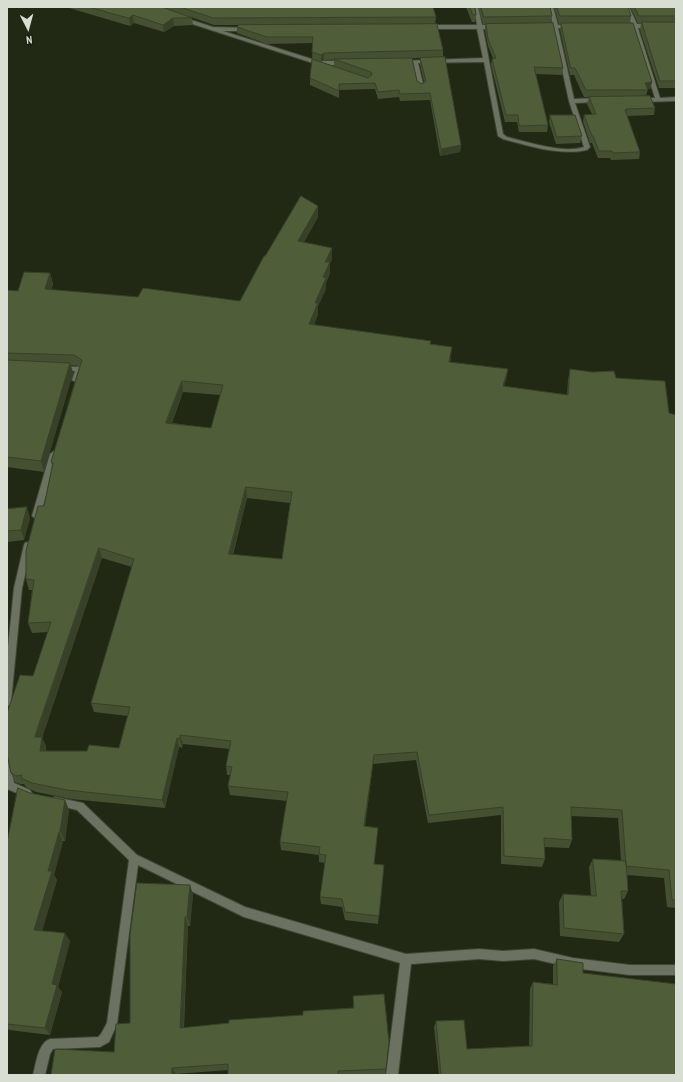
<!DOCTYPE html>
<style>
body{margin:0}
#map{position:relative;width:683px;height:1082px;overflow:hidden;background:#212915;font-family:"PT Sans Narrow",sans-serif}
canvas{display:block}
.frame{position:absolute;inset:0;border:8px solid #d8ded1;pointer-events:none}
.north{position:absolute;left:8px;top:8px;width:40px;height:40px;-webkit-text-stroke:3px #181f0c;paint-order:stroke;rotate:174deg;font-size:11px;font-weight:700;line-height:16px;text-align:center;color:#d8ded1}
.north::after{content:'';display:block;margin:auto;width:14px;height:18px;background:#d8ded1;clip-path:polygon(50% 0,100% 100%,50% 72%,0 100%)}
</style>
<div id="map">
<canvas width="683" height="1082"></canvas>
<div class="frame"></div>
<div class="north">N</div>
</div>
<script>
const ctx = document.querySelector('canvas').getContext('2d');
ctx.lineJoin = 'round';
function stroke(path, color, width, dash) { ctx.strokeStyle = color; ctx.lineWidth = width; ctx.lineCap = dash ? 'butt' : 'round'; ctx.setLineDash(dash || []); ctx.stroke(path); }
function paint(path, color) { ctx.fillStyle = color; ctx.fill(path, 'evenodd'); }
const street = new Path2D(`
 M474,7H478L482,25H495L498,27L495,29H483L503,134L507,137C528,142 563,154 584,147L569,101L553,28L543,29L540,27L543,25H553L549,7H553L558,25H573V27L571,28H558L574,99L597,98L600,100L597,102L575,103L590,147L587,150C559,156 530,146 503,139L498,136L484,62L418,63L424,88L419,89L413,63H400V61L483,58L477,29H427L424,27L427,25H477Z
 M625,7H629L637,24H651L654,26L651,28H638L660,98L676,97V101L641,102L638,100L641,98H655L633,28H625L622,26L625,24H631Z
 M182,17L213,27L249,28L250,29L247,31H223L318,61H345L348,63L345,65H319L180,20L179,19Z
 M59,366L79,367L83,371L79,382H76L72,380L75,371L59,370L57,368Z
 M54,451L58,454L40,516L36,519L32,516L50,454Z
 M28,542L31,543L32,545L22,588L11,702L10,705L7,706V657L14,588L24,545L25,543Z
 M7,761L10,762L14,783L30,790L32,793L30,796L27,797L7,789Z
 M55,797L83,803L137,855L245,907L406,954L479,949L503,951L534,949L573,958L630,965H676V975H630L573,968L534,959L503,961L479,959L411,964L398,1075H386L400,963L244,917L138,865L117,1024L109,1042L100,1047L53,1049L50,1054L45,1075H33C36,1064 38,1043 50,1039L98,1037L101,1034L107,1023L129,860L77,810L52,804L50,801L52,798Z`);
stroke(street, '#3e4633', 2);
paint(street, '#6b7262');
paint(new Path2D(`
 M66,7H433L436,17L435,24L443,50V57L461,145L460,152L440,156L430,100L400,101L399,97L378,99L375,89L339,90V98L310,85V78L312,59L313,43L267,44L237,33V27L239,25H214L188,16L192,18L193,25L174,26L164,32L134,23L130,26ZM378,58L334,59V66L321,62L324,60ZM412,58H420V64L424,82L422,84L417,81Z
 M466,7H475L476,15L475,22H472Z
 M478,7H550L552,16L551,23L563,68L562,75L536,74L548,125L547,132H519L517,122H505L491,65L492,59L493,58L488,46L485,30V24H483Z
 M554,7H628L631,16L630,23L652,82L650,89H648L646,96L655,108L654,115L627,116L640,152L639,159L611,160L610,158H598L592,143H590L583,121L584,115L592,114L587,104L589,97H596H584L574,75H570L560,30L561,24H559Z
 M630,7H676V88H659L640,30L641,23H638Z
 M550,115L582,136L580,143L556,144L549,122Z
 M318,206V217L304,242L332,259L330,263V273L326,283V289L318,306V314L314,325L430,344L451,358L450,362L508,369L506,380L504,386L567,395L568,380L570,369L616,378L669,413L676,415V908L667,907L664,878L627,875L628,891L624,899H622L624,934L619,942L560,936L559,902L563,894L591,896L589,867L593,859L621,860L618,818L571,816L572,840L569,848L544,847L545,859L542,867L501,864V815L428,823L416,760L373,764L365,826L378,828L374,864L384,865L378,924L345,920L342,907L321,904L320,897L325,863L319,862V855L281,850L280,842L287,801L230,795L228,786L230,775H227L226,766L229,749L183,744L182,748L179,747L165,808L71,799L36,792L26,787L24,784H20L15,782L11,773L8,760H7V713L33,676L48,632L32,633L28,623L32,590H29L26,579L44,506L52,465L51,462L79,367L77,366L71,365L73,373L44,472L7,467V290L18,291L50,273L53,284L51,290L138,297L240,301L265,256ZM183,392L220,395L211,428L172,423ZM247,498L290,503L282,559L233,555ZM102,558L132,567L91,703L94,712L128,716L119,748L87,751H46V746L42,738Z
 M7,509L30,518L24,540L7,542Z
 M30,793L65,800L69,810L65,841H63L54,875L57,880L42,931L70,941L58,987L62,992L50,1035L9,1030L7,1028V843Z
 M193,894L190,926H188L184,1028L229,1023L303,1015L353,1008V996L389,1042L385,1075H228V1070L176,1074V1075H51L114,1052L130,1023Z
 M557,959L583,973L676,1075H439L434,1027L436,1021L467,1049L529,1046L530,989L533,982L553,984V966Z`), '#445031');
paint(new Path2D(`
 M133,15L134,23L130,26L129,18Z
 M173,18L174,26L164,32L163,25Z
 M324,53V60L321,62V55Z
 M652,82L650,89H643L645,83Z
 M461,145L460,152L440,156L441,149Z
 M318,206V217L298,252V241Z
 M332,248V259L330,263V273L326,283V289L318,306V314L310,335L309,324L315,303L323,277L325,262Z
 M50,273L53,284L48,300L45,289Z
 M70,363L73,373L44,472L41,461Z
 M508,369L506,380L501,397L503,386Z
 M182,381L183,392L168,433L166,423Z
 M246,487L247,498L230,564L229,554Z
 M27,507L30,518L24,540L21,530Z
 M99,548L102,558L42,738L46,746L44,760L35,737Z
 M180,735L183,744L182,748L180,739Z
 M177,738L179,747L165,808L162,800Z
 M374,755L373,764L364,835V826Z
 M65,800L69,810L65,841L60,831Z
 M59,832L63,841L54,875L57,880L40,938L34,930L48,871Z
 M190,885L193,894L190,926L187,917Z
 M185,917L188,926L183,1035L180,1028Z
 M65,933L70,941L58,987L62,992L50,1035L45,1028L52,984Z
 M172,1068L176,1074V1075H172Z`), '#374128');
const building = new Path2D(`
 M89,7H162L192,18H173L163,25L133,15L129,18Z
 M180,7H433L436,17L214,18Z
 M470,7H475L476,15H473Z
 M481,7H550L552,16L484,17Z
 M557,7H628L631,16H560Z
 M635,7H676V16H639Z
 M642,22H676V81H660Z
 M553,23L563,68L534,67L548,125L519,126L518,115H506L492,59L496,58L488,39L486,24Z
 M561,23H633L652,82L645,83L648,90H586L575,68H571Z
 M437,24L443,50L324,53L321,55L312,52L313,37H267L237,27L239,25Z
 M445,57L461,145L441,149L430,93L400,94L399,90L378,92L375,83L339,84V91L310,78L312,59L368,78L372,75L371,72L334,59L412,58L417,81L422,84L426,81L420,58Z
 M650,96L655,108L626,109L627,110H625L640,152L613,153L612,151H599L593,136H592L584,115L596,114L589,97Z
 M550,115H575L582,136L557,137Z
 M301,196L318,206L298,241L332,248L325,262H330L323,277L326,278L315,303H318L309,324L431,341L430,344L452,347L449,362L508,369L503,386L568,395L570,369L592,372L614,371L616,378L665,381L669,413L676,415V900H672L669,870L626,866L622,810L571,807L572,840L544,838L545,859L504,856L503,807L429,815L417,752L374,755L364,826L378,828L374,864L384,865L379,916L345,912L342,899L320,897L326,855L319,854L320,847L280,842L288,792L228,786L232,767L226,766L231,741L180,735V739L177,738L162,800L67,790L32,783L21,778L22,775L16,776L11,773L7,754V713L20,675L33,676L51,622L28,623L34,580L26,579V551L38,506H44L53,463L51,462L82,360L74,355L7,353V290L18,291L24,272L50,273L45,289L138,297L143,288L240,301L264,256H265ZM182,381L223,385L211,428L166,423ZM246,487L292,492L282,559L229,554ZM99,548L134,559L91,703L130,707L119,748L89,745L87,751H40L42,737H35Z
 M7,360L70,363L41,461L7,457Z
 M27,507L21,530L7,531V509Z
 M18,788L30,793L65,800L60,831L59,832L48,871H52L34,930L65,933L52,984L57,985L45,1028L7,1024V843Z
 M593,859L626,861L628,891H621L624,934L564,928L563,894L596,896Z
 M137,883L190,885L187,917H185L180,1028L229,1023V1020L303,1015V1011L354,1008L353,996L384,994L389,1042L386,1069L338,1071V1075H228V1064L172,1068V1075H51L55,1049L114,1052L116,1024L130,1023V935Z
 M557,959L583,963V973L676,984V1075H441L436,1021L464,1020L467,1049L532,1046L533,982L557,985Z`);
paint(building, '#4f5d39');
stroke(building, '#374128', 1);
</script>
